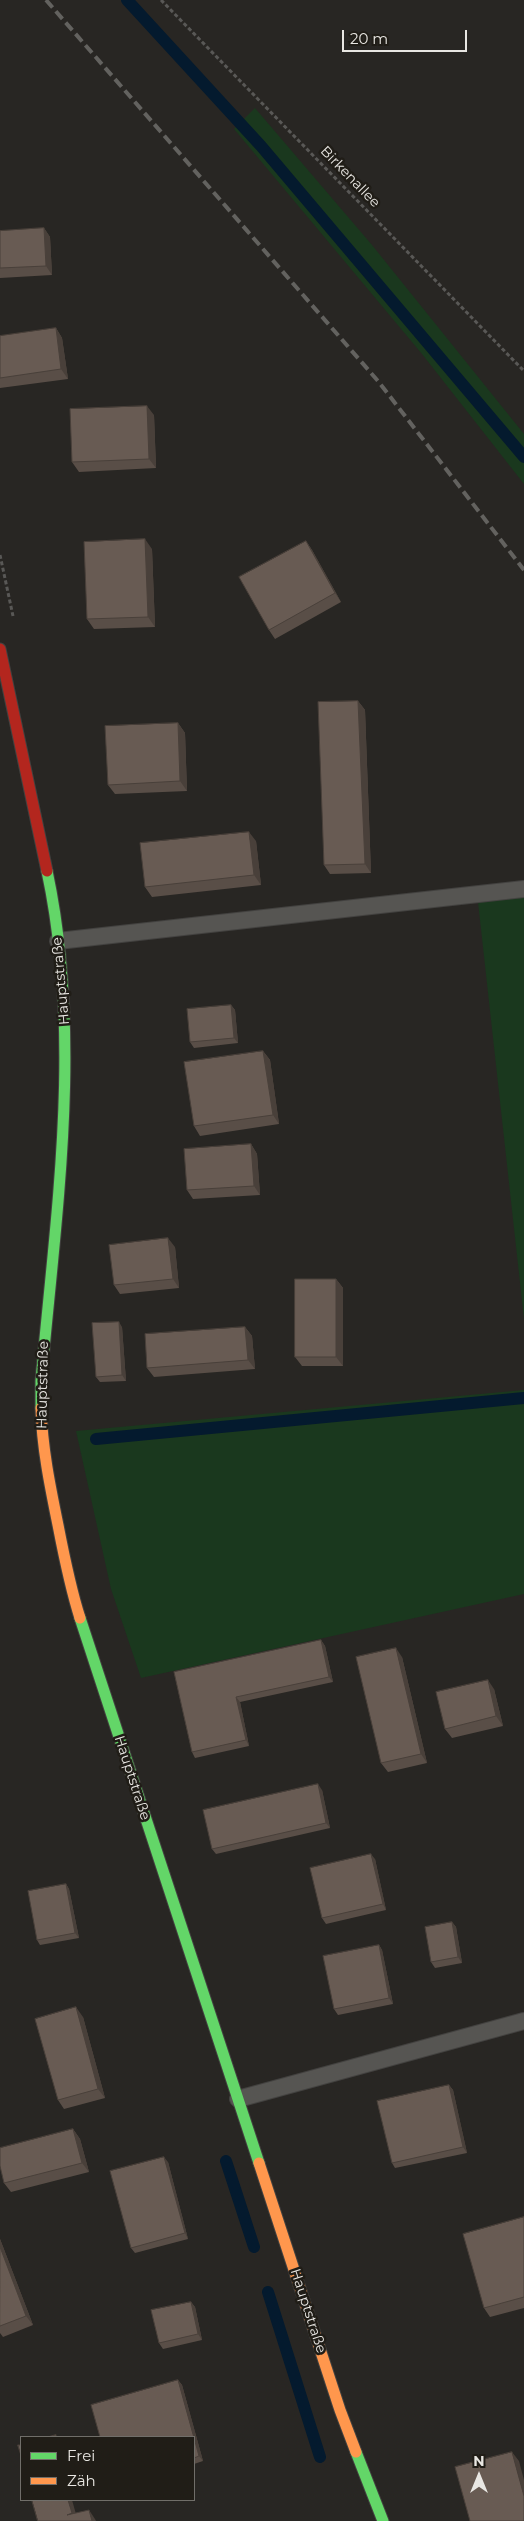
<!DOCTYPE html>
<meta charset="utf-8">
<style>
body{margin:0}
#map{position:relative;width:524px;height:2521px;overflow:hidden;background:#282623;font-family:Montserrat,sans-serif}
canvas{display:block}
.legend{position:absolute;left:20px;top:2436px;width:175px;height:65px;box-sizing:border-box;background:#201d17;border:1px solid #706e69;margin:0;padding:6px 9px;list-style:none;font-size:15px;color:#e9e7e3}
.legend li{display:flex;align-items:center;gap:10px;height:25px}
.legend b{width:25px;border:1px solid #706e69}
.north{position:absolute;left:454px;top:2451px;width:50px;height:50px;-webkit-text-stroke:4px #201d17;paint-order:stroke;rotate:0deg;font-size:14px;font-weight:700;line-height:20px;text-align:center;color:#e9e7e3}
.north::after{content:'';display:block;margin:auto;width:18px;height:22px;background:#e9e7e3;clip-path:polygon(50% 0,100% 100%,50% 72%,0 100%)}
.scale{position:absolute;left:342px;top:30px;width:125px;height:22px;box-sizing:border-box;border:2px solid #e9e7e3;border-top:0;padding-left:6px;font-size:15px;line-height:18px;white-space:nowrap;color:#e9e7e3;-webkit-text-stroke:4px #201d17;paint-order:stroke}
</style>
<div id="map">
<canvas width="524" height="2521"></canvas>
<ul class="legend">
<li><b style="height:6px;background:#63d668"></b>Frei</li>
<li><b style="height:6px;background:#ff974d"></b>Zäh</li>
</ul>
<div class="north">N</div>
<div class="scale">20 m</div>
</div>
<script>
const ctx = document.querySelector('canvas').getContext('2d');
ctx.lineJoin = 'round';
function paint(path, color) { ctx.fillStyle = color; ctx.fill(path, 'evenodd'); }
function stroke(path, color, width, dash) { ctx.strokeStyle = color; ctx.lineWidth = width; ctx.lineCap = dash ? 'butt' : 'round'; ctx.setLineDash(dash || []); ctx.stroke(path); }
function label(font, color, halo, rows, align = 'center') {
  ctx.font = font + ' Montserrat,sans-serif'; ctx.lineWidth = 5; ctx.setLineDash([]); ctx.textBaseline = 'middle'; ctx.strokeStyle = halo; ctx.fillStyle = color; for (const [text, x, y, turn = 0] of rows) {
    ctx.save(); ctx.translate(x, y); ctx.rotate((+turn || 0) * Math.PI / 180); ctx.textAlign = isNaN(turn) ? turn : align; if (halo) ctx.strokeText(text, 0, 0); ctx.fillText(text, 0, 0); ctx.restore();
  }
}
paint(new Path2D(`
 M255,108L372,245L524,434V484L422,354L234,129Z
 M524,896V1319L478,902Z
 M524,1390V1594L141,1678L111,1589L76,1431Z`), '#1a381e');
stroke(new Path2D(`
 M127,0L261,146L524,457
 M96,1439L524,1398
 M226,2161L254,2247
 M268,2292L320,2457`), '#041a2e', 12);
const lane = new Path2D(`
 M58,941L524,889
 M238,2099L524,2021`);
const fast = new Path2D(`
 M41,1408V1381C56,1212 83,1039 47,871
 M80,1618L259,2163
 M356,2452L383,2521`);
const slow = new Path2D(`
 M41,1408C42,1447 50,1486 58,1525C64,1556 70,1587 80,1618
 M259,2163L340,2410L356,2452`);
const jam = new Path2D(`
 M0,649L47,871`);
stroke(lane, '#434240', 18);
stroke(fast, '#434240', 13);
stroke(slow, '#434240', 13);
stroke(jam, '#434240', 13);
stroke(new Path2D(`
 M161,0L524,371
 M0,555L13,616`), '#595856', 3, [4, 2.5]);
stroke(lane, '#565552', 16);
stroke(fast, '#63d668', 11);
stroke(slow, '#ff974d', 11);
stroke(jam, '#b3261e', 11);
stroke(new Path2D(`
 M46,0L378,381L524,570`), '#63625f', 4, [10, 5]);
paint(new Path2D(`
 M44,228L50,237L52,275L0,278V231Z
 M56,328L62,338L68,379L0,388V336Z
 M154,415L156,468L79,472L72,462Z
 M306,541L312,550L341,602L275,639L269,630Z
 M152,549L155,627L94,629L87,619Z
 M358,701L365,710L371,873L330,874L324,865Z
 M178,723L185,733L187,791L115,794L108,785Z
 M256,841L261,885L152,897L145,887Z
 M231,1005L235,1010L238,1043L194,1048L190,1042Z
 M263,1051L270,1060L279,1124L200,1136L194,1126Z
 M251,1144L257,1154L260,1195L193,1199L187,1190Z
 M175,1247L179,1288L120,1294L114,1285Z
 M336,1279L343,1288V1366H302L295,1357Z
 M122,1327L126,1381L100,1382L96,1377Z
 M245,1327L252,1336L255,1369L154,1377L147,1368Z
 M321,1640L325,1646L333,1682L240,1702L249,1746L195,1758L192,1752L174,1672Z
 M402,1657L427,1763L388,1772L381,1763Z
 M494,1689L503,1726L452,1738L445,1729Z
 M322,1790L330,1828L216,1854L212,1849Z
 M375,1859L386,1910L326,1924L322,1918Z
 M66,1884L69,1889L79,1938L40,1945L37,1940Z
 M452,1922L456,1927L462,1963L435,1968L431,1962Z
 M379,1945L382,1950L393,2004L338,2015L334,2009Z
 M83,2017L105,2098L64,2109L58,2100Z
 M449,2085L453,2090L467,2153L395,2168L392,2163Z
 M73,2129L80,2139L89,2172L11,2192L4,2183Z
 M168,2162L188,2239L135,2253L131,2248Z
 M524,2217V2308L490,2317L484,2308Z
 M0,2239L33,2325L3,2337L0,2333Z
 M191,2302L195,2307L202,2340L163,2349L159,2343Z
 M178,2380L182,2385L203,2461L194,2464V2437Z`), '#594e47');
paint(new Path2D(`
 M44,228L50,237L52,275L46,266Z
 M56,328L62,338L68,379L61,369Z
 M147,406L154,415L156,468L149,459Z
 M145,539L152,549L155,627L148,617Z
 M306,541L312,550L341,602L335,593Z
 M358,701L365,710L371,873L365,864Z
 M178,723L185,733L187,791L180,781Z
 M249,832L256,841L261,885L254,875Z
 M231,1005L235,1010L238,1043L234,1038Z
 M263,1051L270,1060L279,1124L273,1115Z
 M251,1144L257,1154L260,1195L254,1186Z
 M168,1238L175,1247L179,1288L173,1279Z
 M336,1279L343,1288V1366L336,1357Z
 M119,1322L122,1327L126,1381L122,1375Z
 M245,1327L252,1336L255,1369L248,1360Z
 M321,1640L325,1646L333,1682L329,1677Z
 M396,1648L402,1657L427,1763L421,1754Z
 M488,1680L494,1689L503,1726L496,1716Z
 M236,1697L240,1702L249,1746L246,1740Z
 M318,1784L322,1790L330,1828L326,1823Z
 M371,1854L375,1859L386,1910L383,1904Z
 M66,1884L69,1889L79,1938L75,1933Z
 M452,1922L456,1927L462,1963L458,1957Z
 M379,1945L382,1950L393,2004L389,1998Z
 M76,2007L83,2017L105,2098L98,2089Z
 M449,2085L453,2090L467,2153L463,2147Z
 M73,2129L80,2139L89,2172L82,2163Z
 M164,2157L168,2162L188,2239L185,2233Z
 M0,2239L33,2325L26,2316L0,2247Z
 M191,2302L195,2307L202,2340L198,2334Z
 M178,2380L182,2385L203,2461L199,2456Z
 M512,2452L519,2461L524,2480V2496Z
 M68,2500H72L78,2521L72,2513Z
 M89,2510L95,2519L96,2521H92Z`), '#49403a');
const building = new Path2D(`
 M44,228L46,266L0,268V231Z
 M56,328L61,369L0,378V336Z
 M147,406L149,459L72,462L70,409Z
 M145,539L148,617L87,619L84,542Z
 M306,541L335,593L269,630L239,577Z
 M358,701L365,864L324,865L318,702Z
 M178,723L180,781L108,785L105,726Z
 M249,832L254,875L145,887L140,843Z
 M231,1005L234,1038L190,1042L187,1009Z
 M263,1051L273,1115L194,1126L184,1062Z
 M251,1144L254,1186L187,1190L184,1149Z
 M168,1238L173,1279L114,1285L109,1245Z
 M295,1279H336V1357H295Z
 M119,1322L122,1375L96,1377L92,1323Z
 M245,1327L248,1360L147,1368L145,1334Z
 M321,1640L329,1677L236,1697L246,1740L192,1752L174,1672Z
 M396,1648L421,1754L381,1763L356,1657Z
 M488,1680L496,1716L445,1729L436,1692Z
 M318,1784L326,1823L212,1849L203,1810Z
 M371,1854L383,1904L322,1918L310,1868Z
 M66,1884L75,1933L37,1940L28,1891Z
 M452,1922L458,1957L431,1962L425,1927Z
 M379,1945L389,1998L334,2009L323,1956Z
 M76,2007L98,2089L58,2100L35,2019Z
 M449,2085L463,2147L392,2163L377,2101Z
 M73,2129L82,2163L4,2183L0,2166V2148Z
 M164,2157L185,2233L131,2248L110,2171Z
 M524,2217V2297L484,2308L463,2234Z
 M0,2247L26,2316L0,2326Z
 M191,2302L198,2334L159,2343L151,2310Z
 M178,2380L199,2456L194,2458V2437H100L91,2405Z
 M56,2435V2437H48Z
 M18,2445H21V2455Z
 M512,2452L524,2496V2521H470L455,2467Z
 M32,2500H68L72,2513L67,2515L89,2510L92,2521H38Z`);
paint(building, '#685b53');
stroke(building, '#49403a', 1);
label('14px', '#e9e7e3', '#201d17', [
 ["Birkenallee",350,177,46],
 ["Hauptstraße",61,981,-95],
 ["Hauptstraße",43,1385,-89],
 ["Hauptstraße",132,1778,72],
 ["Hauptstraße",308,2311,72]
]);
</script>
